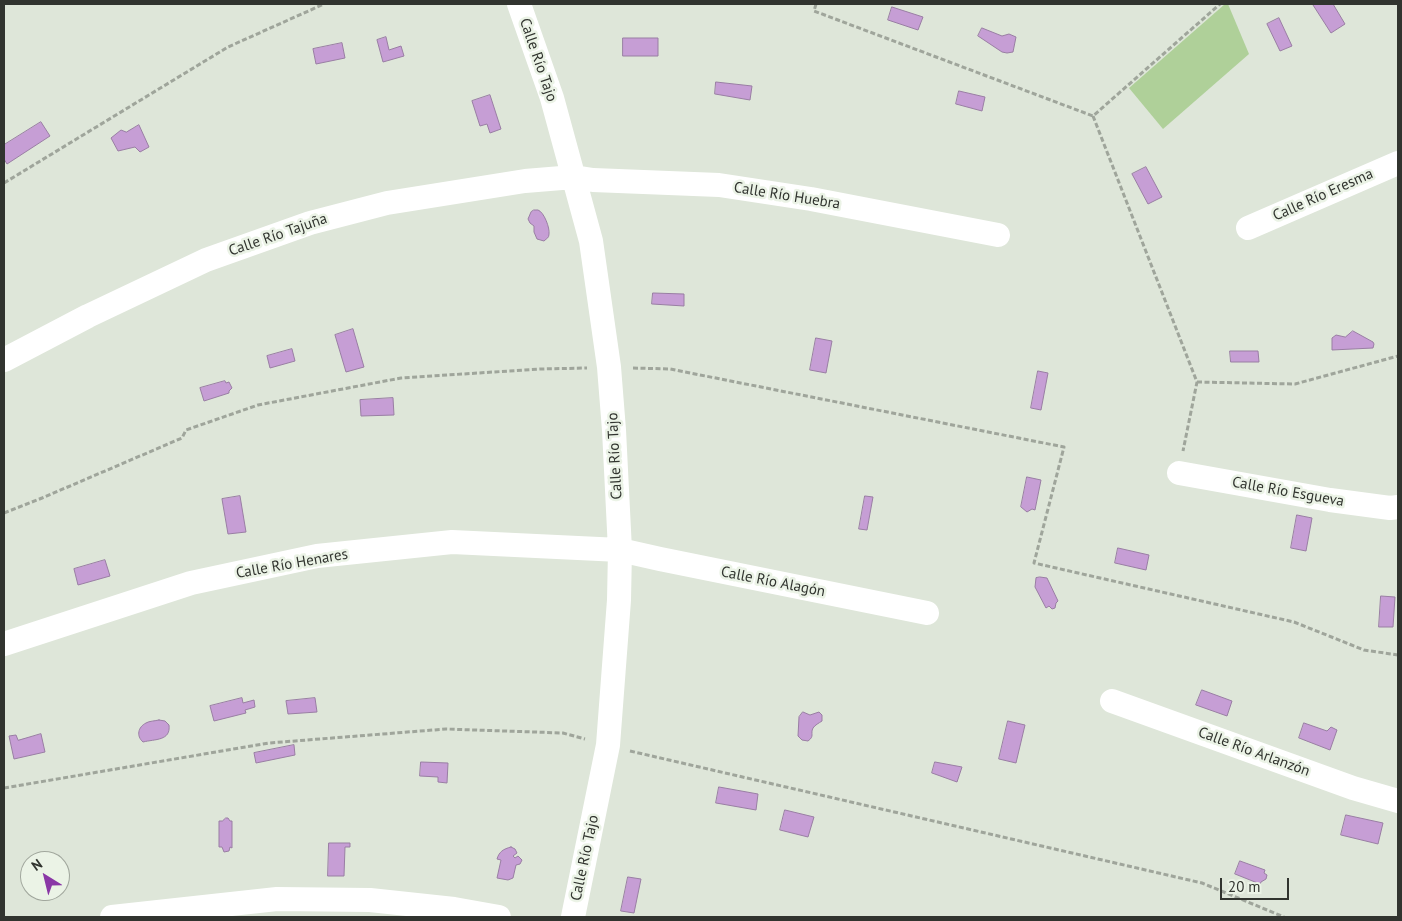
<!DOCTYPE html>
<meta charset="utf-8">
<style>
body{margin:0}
#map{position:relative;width:1402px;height:921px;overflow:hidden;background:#dee6d9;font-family:"PT Sans",sans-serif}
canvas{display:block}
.frame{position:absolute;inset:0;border:5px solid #31342f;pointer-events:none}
.north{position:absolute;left:20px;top:851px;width:50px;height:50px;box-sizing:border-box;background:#ebf3e6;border:1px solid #a1a79d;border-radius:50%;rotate:324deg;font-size:14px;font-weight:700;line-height:20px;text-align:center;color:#31342f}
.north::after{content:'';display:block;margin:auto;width:18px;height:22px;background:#8a37a6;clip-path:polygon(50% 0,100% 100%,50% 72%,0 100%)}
.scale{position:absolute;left:1220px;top:878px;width:69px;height:22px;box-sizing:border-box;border:2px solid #31342f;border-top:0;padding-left:6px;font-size:15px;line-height:18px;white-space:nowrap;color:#31342f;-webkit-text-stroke:4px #ebf3e6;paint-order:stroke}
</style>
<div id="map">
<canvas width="1402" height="921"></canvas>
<div class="frame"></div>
<div class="north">N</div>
<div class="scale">20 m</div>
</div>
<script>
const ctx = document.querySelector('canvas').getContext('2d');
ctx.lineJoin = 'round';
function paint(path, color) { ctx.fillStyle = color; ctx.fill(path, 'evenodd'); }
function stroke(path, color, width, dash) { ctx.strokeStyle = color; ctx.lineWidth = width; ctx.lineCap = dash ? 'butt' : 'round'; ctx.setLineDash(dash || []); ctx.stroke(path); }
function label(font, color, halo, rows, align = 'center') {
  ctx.font = font + ' "PT Sans",sans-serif'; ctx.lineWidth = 5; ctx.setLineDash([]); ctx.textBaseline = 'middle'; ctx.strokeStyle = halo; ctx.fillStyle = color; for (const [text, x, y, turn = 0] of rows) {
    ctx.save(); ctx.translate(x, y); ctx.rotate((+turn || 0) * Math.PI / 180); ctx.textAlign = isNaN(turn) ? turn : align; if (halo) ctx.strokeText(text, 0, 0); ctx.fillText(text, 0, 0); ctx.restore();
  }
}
paint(new Path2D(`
 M1225,4H1228L1249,54L1163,129L1129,88Z`), '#afd099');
const water = new Path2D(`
 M1316,4H1333L1345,24L1331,33L1313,5Z
 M892,7L923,17L918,30L888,20Z
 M1279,18L1292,46L1280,51L1267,24Z
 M982,28L1002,36L1009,34L1016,37L1013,52L1007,53L1002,52L978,36Z
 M386,37L389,50L401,46L404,56L383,62L377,40Z
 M623,38H658V56H623Z
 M342,43L345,58L316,64L313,49Z
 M716,82L752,86L750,100L715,94Z
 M959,91L985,97L982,111L956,104Z
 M490,95L501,129L490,133L487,124L480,126L472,101Z
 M41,122L50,136L7,164L4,159V145Z
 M139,125L149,147L140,152L135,147L118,151L111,138L121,130L126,132Z
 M1146,167L1162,197L1148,204L1132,174Z
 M534,210C535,210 537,210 538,210C544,212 550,228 549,234C549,238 547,238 544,241L537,239L534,232V226L530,223L528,219L531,212Z
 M653,293L684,294V306L652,304Z
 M353,329L364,367L346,372L335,335Z
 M1353,331L1373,342L1374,344L1373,348L1332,350V338L1336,335L1345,337Z
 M816,338L832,341L826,373L810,370Z
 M292,349L295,361L270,368L267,356Z
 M1230,351H1258L1259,362H1231Z
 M1038,371L1048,373L1041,410L1031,408Z
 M225,381L226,383L229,382L232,388L229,391V393L204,401L200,388Z
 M393,398L394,415L361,416L360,400Z
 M1027,477L1041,480L1035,510L1032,509L1027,512L1021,507Z
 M240,496L246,532L228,534L222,499Z
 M865,496L873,497L867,530L859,529Z
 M1297,515L1312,518L1306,551L1291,548Z
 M1118,548L1149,555L1146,570L1115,563Z
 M105,560L110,576L78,585L74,569Z
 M1040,577L1047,578L1058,601L1056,603L1055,608L1052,609L1049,606L1046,608L1035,587L1036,578Z
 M1381,596L1395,597L1393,627H1379Z
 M1202,690L1232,701L1227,716L1196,705Z
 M242,698L243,703L254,700L255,707L245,710L246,713L214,721L210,706Z
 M315,698L317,712L288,714L286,701Z
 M803,712L810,715L819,712L822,715V721C819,723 815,725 813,728C810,734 815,736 808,741L802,740L798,736L799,717Z
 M159,720L165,721L169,725C171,741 155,739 143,742C136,736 138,727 146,723C149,721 155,721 159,720Z
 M1008,721L1025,725L1016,763L999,759Z
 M1304,723L1327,731L1331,727L1337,730L1330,750L1299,738Z
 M41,734L45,752L14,759L9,736L16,735L18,740Z
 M294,745L295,755L256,763L254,753Z
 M421,762L448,763L447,783L438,782V777L420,776Z
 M935,762L962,767L957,782L932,773Z
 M719,787L758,794L756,810L716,803Z
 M785,810L814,817L808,837L780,830Z
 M1346,815L1383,823L1378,844L1341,835Z
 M226,818H228L230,821H232V848L230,847L229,851L224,852L222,847H219V821H222Z
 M329,843H350V847H345L344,876H328Z
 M511,847L515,849L517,853L513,856L515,858L518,856L522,860L520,864L516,865L513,878L508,880L497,878L501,860L497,859C499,852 503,849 511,847Z
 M1240,861L1265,870L1264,873L1267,875L1266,879L1261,882L1260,884L1235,874Z
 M628,877L641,879L634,913L621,911Z`);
paint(water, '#c69ed5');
stroke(water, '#997ea3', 1);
stroke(new Path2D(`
 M816,4L814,11L1093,116L1220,4
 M1093,116L1197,382L1183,451
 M4,183L228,47L324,4
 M633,368L670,369L1064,447L1034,563L1294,622L1364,650L1398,655
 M1197,382L1295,384L1398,356
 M4,513L42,498L182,438L186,430L258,405L401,378L540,369L587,368
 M630,751L1202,883L1284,917
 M4,788L269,743L446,729L563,733L585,739`), '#9fa59b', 3, [5, 2.5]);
stroke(new Path2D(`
 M519,4L552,98L591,241L609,367L614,430L620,550L619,600L608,745L573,917
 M1248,228L1398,163
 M4,360L88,316L206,260L310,223L387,203L525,181L574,177L593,180L719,185L811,199L998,235
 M1179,473L1330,500L1390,508L1398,507
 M4,644L191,583L317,556L452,542L620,550L660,559L927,613
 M1112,701L1353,788L1398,801
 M112,917L277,899L370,900L454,909L499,917`), '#fff', 24);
label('15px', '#31342f', '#ebf3e6', [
 ["Calle Río Tajo",538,60,71],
 ["Calle Río Eresma",1323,195,-24],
 ["Calle Río Huebra",787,196,9],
 ["Calle Río Tajuña",278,235,-19],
 ["Calle Río Tajo",615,456,-93],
 ["Calle Río Esgueva",1288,492,10],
 ["Calle Río Henares",292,564,-10],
 ["Calle Río Alagón",773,582,11],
 ["Calle Río Arlanzón",1254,752,20],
 ["Calle Río Tajo",585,858,-78]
]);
</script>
